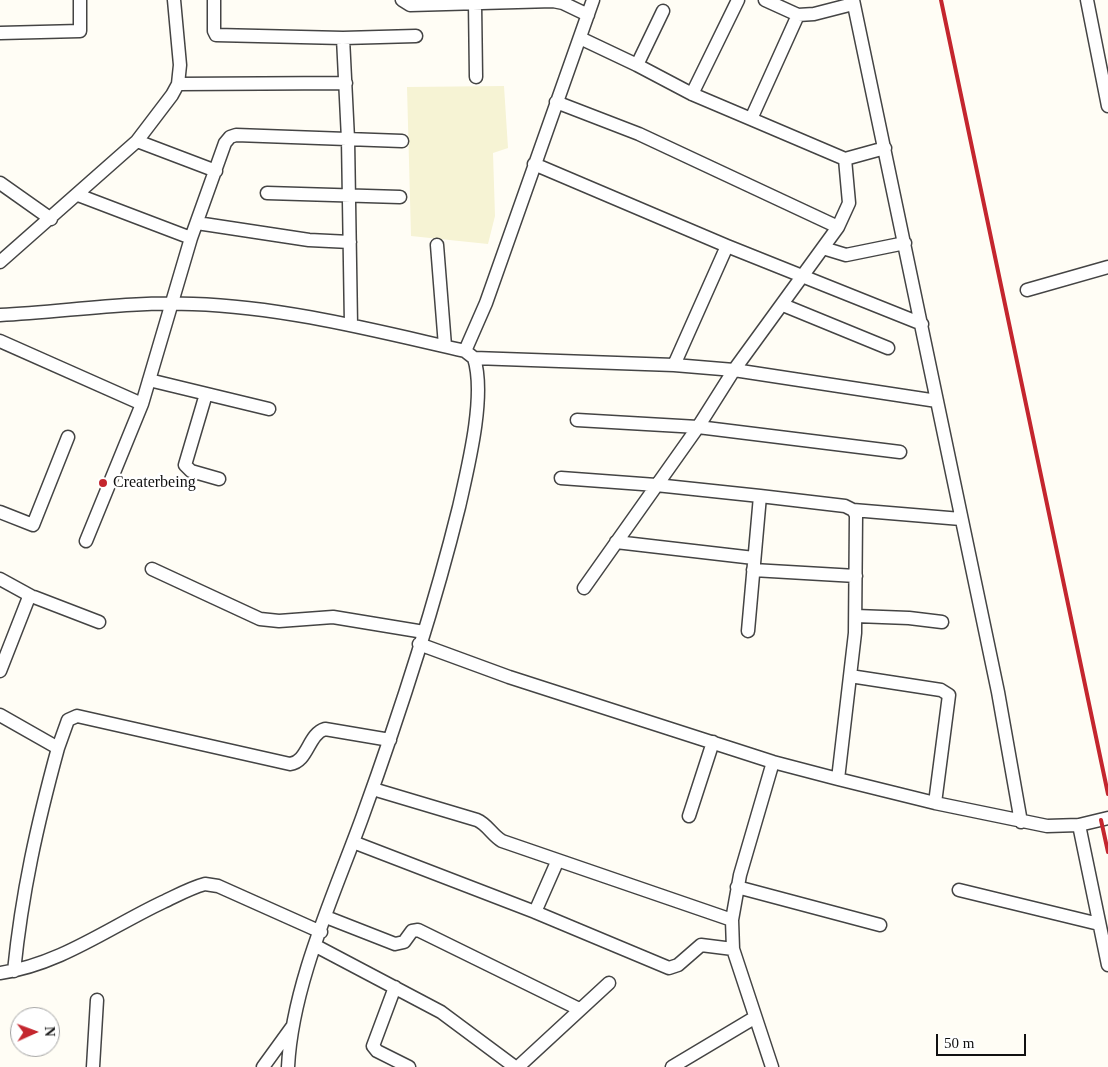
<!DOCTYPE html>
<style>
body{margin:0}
#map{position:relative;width:1108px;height:1067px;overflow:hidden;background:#fffdf5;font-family:"Times New Roman",serif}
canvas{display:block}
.north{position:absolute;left:10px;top:1007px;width:50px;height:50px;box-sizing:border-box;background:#fff;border:1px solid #a0a0a0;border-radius:50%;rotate:88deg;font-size:14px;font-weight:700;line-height:20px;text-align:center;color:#111}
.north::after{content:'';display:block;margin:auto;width:18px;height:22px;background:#c4262e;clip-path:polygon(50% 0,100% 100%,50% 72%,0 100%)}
.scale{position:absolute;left:936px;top:1034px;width:90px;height:22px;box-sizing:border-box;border:2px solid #111;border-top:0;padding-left:6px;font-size:15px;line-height:18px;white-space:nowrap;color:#111;-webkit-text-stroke:4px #fff;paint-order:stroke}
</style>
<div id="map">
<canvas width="1108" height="1067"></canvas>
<div class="north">N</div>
<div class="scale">50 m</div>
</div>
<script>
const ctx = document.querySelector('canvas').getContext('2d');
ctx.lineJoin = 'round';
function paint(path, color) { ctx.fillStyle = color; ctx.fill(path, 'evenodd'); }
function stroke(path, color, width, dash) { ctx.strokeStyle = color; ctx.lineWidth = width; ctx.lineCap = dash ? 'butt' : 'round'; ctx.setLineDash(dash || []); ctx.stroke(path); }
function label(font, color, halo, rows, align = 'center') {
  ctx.font = font + ' "Times New Roman",serif'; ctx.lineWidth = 5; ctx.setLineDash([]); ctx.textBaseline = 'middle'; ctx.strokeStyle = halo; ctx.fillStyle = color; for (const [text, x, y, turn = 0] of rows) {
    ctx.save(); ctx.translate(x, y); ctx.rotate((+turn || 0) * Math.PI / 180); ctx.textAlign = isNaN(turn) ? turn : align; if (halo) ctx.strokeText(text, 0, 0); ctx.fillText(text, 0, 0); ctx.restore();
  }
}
paint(new Path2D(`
 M504,86L508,148L493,153L495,216L488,244L411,236L407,87Z`), '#f6f3d4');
const minor = new Path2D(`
 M214,0V31L216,35L343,38
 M402,0L410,5L553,1L563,3L588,15
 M765,0L798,15L814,14L853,4
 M853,0L998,692L1021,822
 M1087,0L1108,106
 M475,3L476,77
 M663,11L637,65L692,94L751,119
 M798,15L751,119L845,159
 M0,33L80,31V0
 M580,38L637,65
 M178,84L346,83
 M692,94L738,0
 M556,102L639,134L838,227
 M137,141L216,171
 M534,164L727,246L922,324
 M0,183L51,219
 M267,193L400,197
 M78,195L191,238
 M197,223L309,240L350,242
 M437,245L445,346
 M823,248L846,255L905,243
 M0,262L137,141L172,95L178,84L180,65L174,0
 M1027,290L1108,267
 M783,305L888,348
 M0,315C64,312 129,301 193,304C285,307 376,331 465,351L474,358C486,396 468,467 459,507C433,612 399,716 362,818C334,895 292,985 288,1067
 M351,325L348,139L343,38L416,36
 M0,341L142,404
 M465,351L486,303L593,0
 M474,358L674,365L734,370L937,401
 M674,365L727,246
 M149,380L269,409
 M206,394L185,465L191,471L219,479
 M577,420L698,427L900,452
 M561,478L656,485L760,496L748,631
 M760,496L845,506L853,510L856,515L855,633L838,779
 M853,510L961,519
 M0,512L33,525L68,437
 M86,541L142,404L191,238L225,143L230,137L236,135L402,141
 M616,542L754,558
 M152,569L260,619L279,621L333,617L424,632
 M753,570L856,576
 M0,579L31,596
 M584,588L698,427L734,370L838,227L849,203L845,159L885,148
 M856,616L909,618L942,622
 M419,644L509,677L773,762L838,779L935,803L1047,826L1079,825L1108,818
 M0,671L29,597H34L99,622
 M850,676L941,690L949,695L935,803
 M0,715L58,748C37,825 22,892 14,971
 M58,748L68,720L77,716L290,764C308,762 308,734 325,729L390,740
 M373,789L477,820C487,824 492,835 502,841L732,920
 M689,816L713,742
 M1079,825L1108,965
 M353,842L535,912L669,968L678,965L701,945L733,949
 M737,887L880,925
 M959,890L1099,924
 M535,912L557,862
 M326,917L395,944L404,942L412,931L418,930L579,1009
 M316,946L441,1012L515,1067
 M0,973C59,965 110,927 163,902C176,896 190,888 205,884L218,886L321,932
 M395,987L373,1046L377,1051L409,1067
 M93,1067L97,1000
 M263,1067L292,1027
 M518,1067L609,983
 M672,1067L754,1018
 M772,1067L733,949L732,920L740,875L773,762`);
stroke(minor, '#444', 15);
stroke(minor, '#fff', 12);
stroke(new Path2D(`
 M941,0L1108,794
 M1101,820L1108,852`), '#c4262e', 4);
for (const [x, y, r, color] of [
 [103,483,5,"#c4262e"]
]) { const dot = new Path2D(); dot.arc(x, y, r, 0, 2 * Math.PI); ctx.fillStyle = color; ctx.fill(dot); stroke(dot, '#fff', 2); }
label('16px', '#111', '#fff', [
 ["Createrbeing",113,483]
], 'left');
</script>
